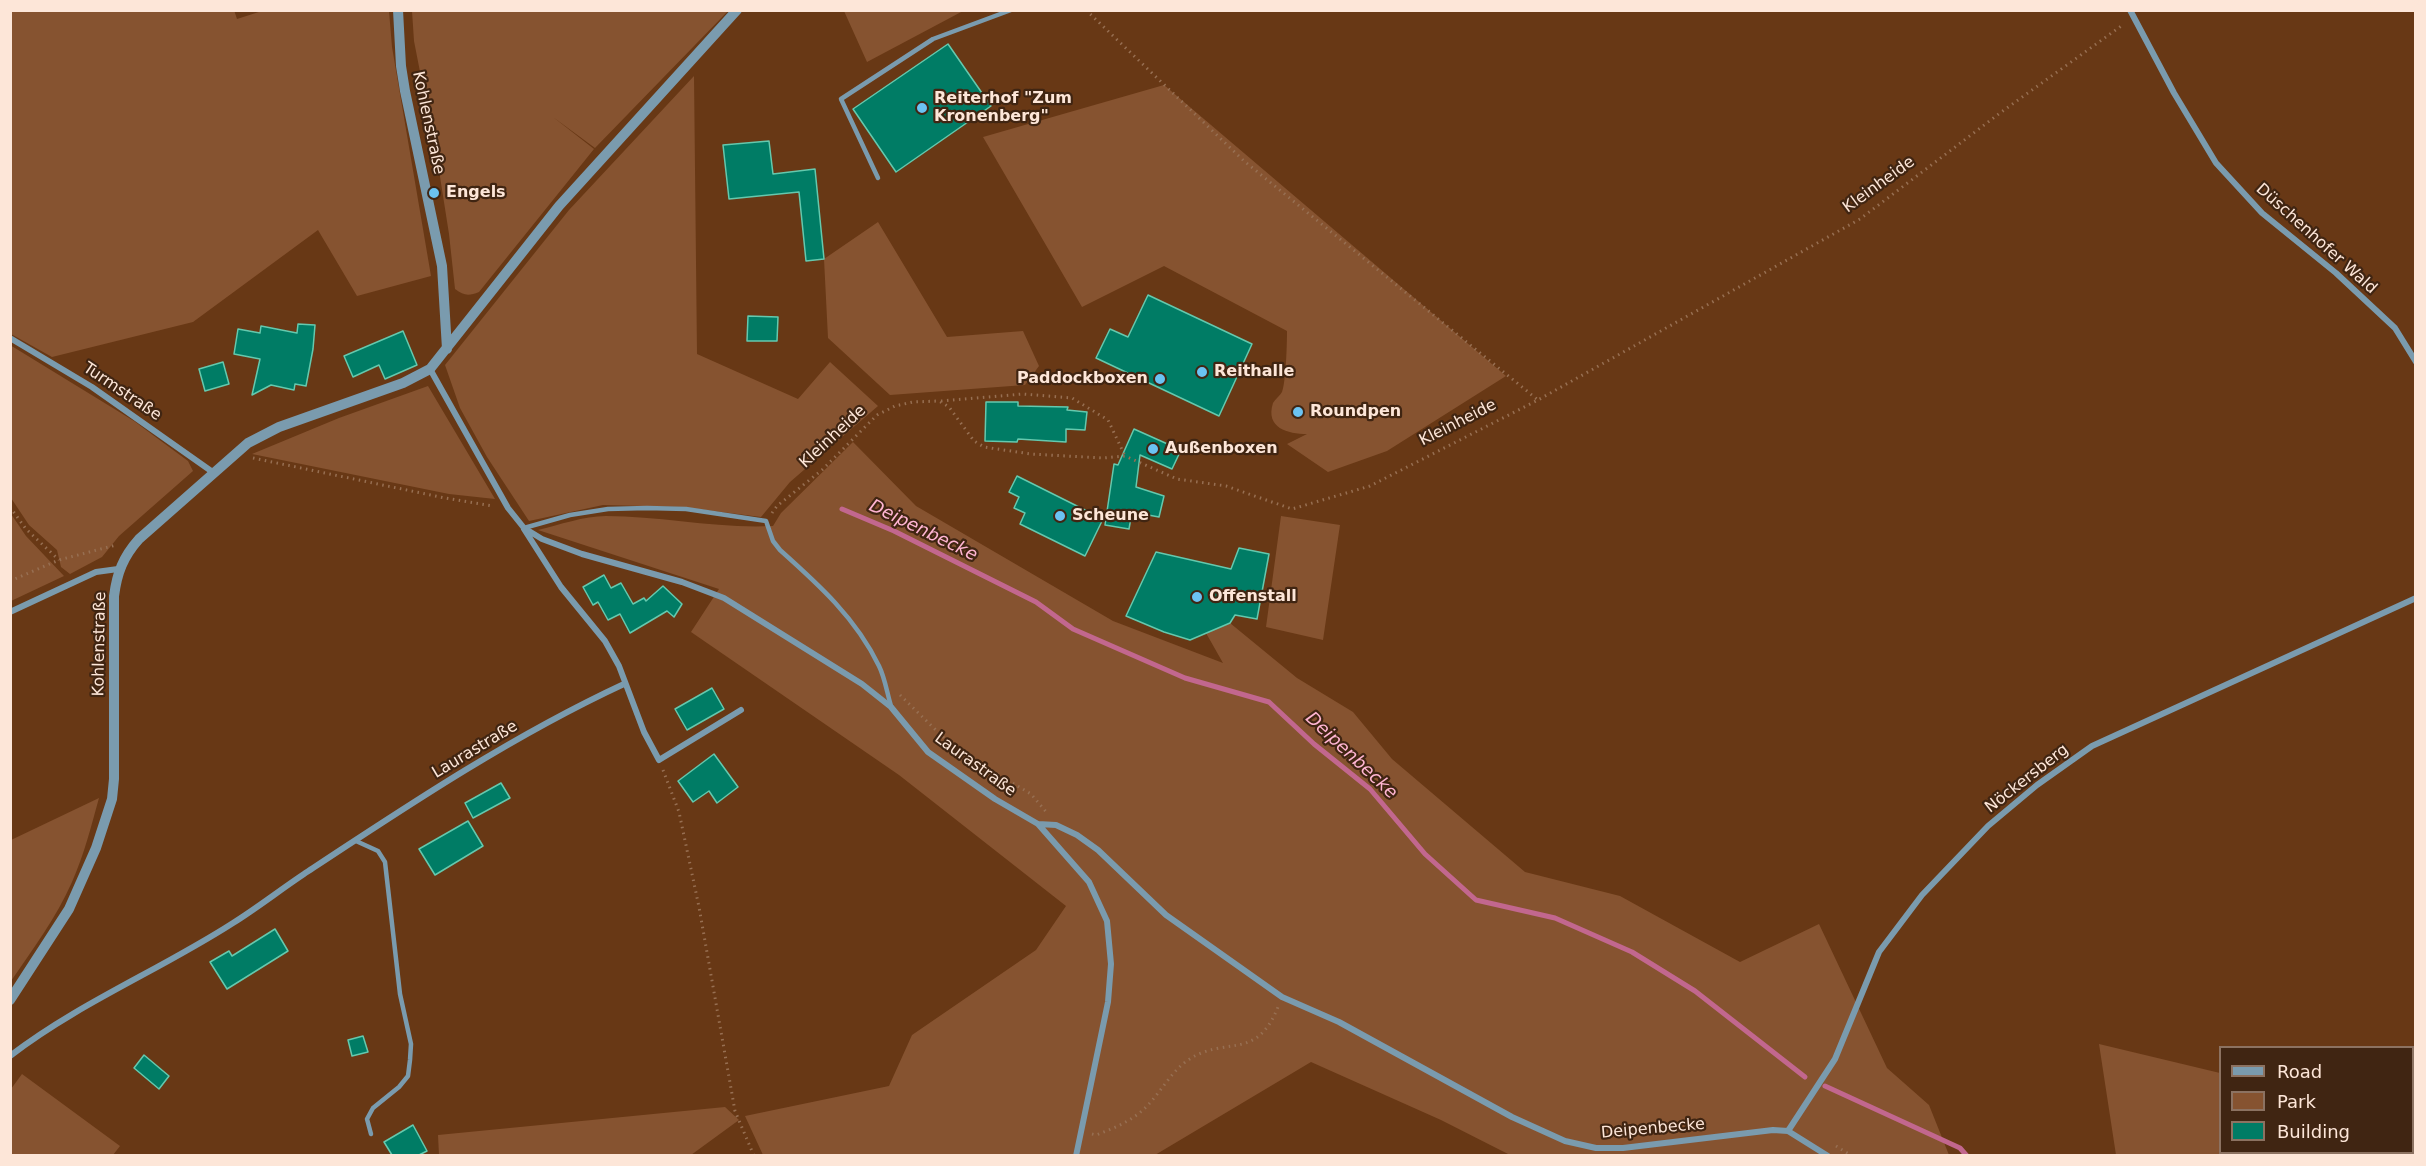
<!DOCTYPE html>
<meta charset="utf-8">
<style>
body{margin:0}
#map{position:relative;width:2426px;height:1166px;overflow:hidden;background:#683815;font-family:"DejaVu Sans",sans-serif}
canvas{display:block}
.frame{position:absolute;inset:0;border:12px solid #fde6d8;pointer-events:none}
.legend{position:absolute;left:2219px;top:1046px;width:195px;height:108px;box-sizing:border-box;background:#402512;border:2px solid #8c7261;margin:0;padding:8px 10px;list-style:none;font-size:18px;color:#fde6d8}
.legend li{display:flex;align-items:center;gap:12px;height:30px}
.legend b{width:30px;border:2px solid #8c7261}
</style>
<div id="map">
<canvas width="2426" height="1166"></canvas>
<div class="frame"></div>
<ul class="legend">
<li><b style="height:8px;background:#7a9bae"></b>Road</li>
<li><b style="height:16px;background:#865330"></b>Park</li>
<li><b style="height:16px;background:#007c65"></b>Building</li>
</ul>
</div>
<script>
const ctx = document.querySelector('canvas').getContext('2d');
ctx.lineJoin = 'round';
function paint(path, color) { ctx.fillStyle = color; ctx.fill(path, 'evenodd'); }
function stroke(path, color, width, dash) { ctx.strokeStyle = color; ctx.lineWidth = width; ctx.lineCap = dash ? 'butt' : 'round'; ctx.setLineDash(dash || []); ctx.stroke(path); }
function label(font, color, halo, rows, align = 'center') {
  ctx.font = font + ' "DejaVu Sans",sans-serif'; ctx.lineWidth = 4.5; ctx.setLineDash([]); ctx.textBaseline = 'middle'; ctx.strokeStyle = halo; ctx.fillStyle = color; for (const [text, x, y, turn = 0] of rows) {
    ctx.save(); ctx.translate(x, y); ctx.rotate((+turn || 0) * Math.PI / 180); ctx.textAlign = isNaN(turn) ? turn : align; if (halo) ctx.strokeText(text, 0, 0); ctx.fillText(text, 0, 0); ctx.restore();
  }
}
paint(new Path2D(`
 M234,10L237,19L262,11H389L392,47L431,276L357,296L318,230L193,322L52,357L11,334L10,11Z
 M412,11V10L728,11L595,148L553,117L594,149L479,292C469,296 464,296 455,289L449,234L438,164L414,41Z
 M844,11H963L867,62Z
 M694,76L697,354L798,399L830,362L878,406L790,482L761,517L682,507L603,505L529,521L487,457L460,408L445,365L569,210Z
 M1164,85L1506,376L1387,451L1328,472L1287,444L1307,434C1288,434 1265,428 1273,403C1275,399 1280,396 1282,392C1286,382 1287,344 1287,331L1164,266L1082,307L983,137Z
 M878,222L947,337L1023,331L1039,366L1025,385L890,395L828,338L824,259Z
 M10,345L134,421L188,461L193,471L119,536L102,557L70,574L61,567L57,550L29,525L11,498Z
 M428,386L495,499L449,494L252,454L339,418Z
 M853,442L916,506L1113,621L1223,663L1206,633L1230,623L1297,678L1353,712L1392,759L1525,872L1620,896L1740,962L1819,924L1887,1068L1929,1105L1949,1155H1510L1441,1120L1311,1062L1155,1155H763L745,1116L889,1086L912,1035L1036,950L1066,906L899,775L691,632L719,589L538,530C559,525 584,516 606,516C662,516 718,529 773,526L781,513Z
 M11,514L26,536L64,576L11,601Z
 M1281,516L1340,525L1323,640L1266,627Z
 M99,798C91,827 84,855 72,882C56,918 33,949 11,981V840Z
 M2099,1044L2220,1073V1152H2287L2289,1155H2116Z
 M22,1074L120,1146L113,1155H11V1089Z
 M725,1107L739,1120L691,1155H439L438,1135Z`), '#865330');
stroke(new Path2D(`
 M842,509L894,531L1036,602L1073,629L1185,678L1269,702L1314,744L1370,789L1425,854L1476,900L1555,918L1632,952L1695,991L1805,1077
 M1825,1086L1960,1148L1967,1156`), '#c2678e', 5);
const building = new Path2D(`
 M948,44L991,106L896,172L853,109Z
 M769,141L773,174L815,169L824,259L806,261L799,192L729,199L723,145Z
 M1148,295L1252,344L1219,416L1096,358L1110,329L1128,337Z
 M748,316L778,317L777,341H747Z
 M298,324L315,325L313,349L306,386L295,384L294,390L271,385L252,395L260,359L234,354L238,329L260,333L261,326L297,333Z
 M403,331L417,365L385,379L379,365L353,377L344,356Z
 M223,362L229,384L205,391L199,369Z
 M986,402H1018V406L1068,407L1067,410L1087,412L1085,430L1066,429V442L1018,439L1017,442L985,441Z
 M1134,429L1181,450L1172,469L1140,455L1136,487L1164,496L1159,517L1132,512L1129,529L1105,525L1114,464L1118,465Z
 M1017,476L1103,519L1085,556L1020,524L1025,513L1014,508L1019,497L1009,492Z
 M1239,548L1269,554L1257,619L1235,615L1230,623L1190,640L1164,632L1126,616L1156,552L1231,569Z
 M604,575L611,588L621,583L633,604L644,598L646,601L663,586L682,604L674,617L667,611L630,633L620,614L608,620L598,602L593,605L583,587Z
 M712,688L724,709L687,730L675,709Z
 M714,754L738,787L717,803L709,791L693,802L678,781Z
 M501,783L510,798L473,818L465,803Z
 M468,821L483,846L435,875L419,849Z
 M275,929L288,951L227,989L210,962L229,951L232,956Z
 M363,1036L368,1052L352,1056L348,1040Z
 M144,1055L169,1076L159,1089L134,1068Z
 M413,1125L427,1151L419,1155H392L384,1142Z`);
paint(building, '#007c65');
stroke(building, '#64c9ae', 1.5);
stroke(new Path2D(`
 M1086,10L1244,161L1538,400
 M941,401L1023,394L1072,398L1108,420L1125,456
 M253,458L445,498L493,506
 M10,507L26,529L59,560
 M772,513L777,506L822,470L877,415L895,406L913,402L939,401L949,407L974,441L984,447L1031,454L1103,458L1125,456L1177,479L1226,486L1292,509L1370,486L1538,400L1860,219L2000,113L2124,24
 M10,581L59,560L116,545
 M900,695L944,738L965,755L1031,794L1048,814
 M663,770L679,812L699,907L735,1111L754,1156
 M1092,1134L1096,1135C1115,1128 1134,1120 1148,1105C1162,1090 1172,1071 1188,1060C1226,1035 1256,1062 1278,1007
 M1836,1146L1852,1156`), '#976f52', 3, [1.5, 4.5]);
stroke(new Path2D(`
 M878,178L841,99L933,39L1011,10
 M524,528L570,515L608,509L647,508L686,509L766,521L773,541L780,550C818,584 856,618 879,666C885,678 887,693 891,706
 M356,841L378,851L385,862L400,994L411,1044L410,1060L408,1076L399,1087L373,1108L367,1119L371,1134`), '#7a9bae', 4.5);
stroke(new Path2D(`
 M2130,10L2174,93L2216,163L2262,213L2336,273L2395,328L2416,362
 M10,338L92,387L214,473
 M430,369L508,508L524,528L542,539L582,554L682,582L724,598L862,684L891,707L928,752L995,799L1038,824L1089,882L1107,921L1111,964L1108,1002L1076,1156
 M524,529L561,587L605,641L619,666L644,732L659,760L741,710
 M10,612L96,572L118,569
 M1038,824L1056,825L1077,835L1098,850L1166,915L1282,997L1339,1022L1512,1117L1565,1141L1596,1148H1623L1773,1130L1788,1131L1828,1156
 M10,1056C79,1003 160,970 233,923C257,908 280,890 304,874C407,806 512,736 624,684
 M1788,1131L1835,1059L1879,952L1922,895L1988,826L2037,785L2092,746L2416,598`), '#7a9bae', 6);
stroke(new Path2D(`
 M398,10L401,66L405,91L442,266L447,349
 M10,1000L69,909L96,848L112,799L114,779V596C117,573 123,557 139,539L248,443L279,427L403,383L430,369L559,206L737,10`), '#7a9bae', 10);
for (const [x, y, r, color] of [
 [922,108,6,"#6bc3f2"],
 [434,193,6,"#6bc3f2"],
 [1202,372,6,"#6bc3f2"],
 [1160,379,6,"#6bc3f2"],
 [1298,412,6,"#6bc3f2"],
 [1153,449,6,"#6bc3f2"],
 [1060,516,6,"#6bc3f2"],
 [1197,597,6,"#6bc3f2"]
]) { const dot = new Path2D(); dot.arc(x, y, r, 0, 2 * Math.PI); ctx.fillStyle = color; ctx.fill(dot); stroke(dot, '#402512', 2); }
label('bold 16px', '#fde6d8', '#402512', [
 ["Reiterhof \"Zum",934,99],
 ["Kronenberg\"",934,117],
 ["Engels",446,193],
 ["Reithalle",1214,372],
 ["Paddockboxen",1148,379,"right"],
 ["Roundpen",1310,412],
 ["Außenboxen",1165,449],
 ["Scheune",1072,516],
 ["Offenstall",1209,597]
], 'left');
label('16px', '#fde6d8', '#402512', [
 ["Kohlenstraße",428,123,78],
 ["Kleinheide",1879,185,-36],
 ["Düschenhofer Wald",2316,239,42],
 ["Turmstraße",122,392,34],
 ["Kleinheide",1458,423,-27],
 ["Kleinheide",833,437,-43],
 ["Kohlenstraße",100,644,-89],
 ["Laurastraße",475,750,-31],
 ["Laurastraße",975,765,36],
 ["Nöckersberg",2027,779,-38],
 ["Deipenbecke",1653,1129,-5]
]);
label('italic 18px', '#ffb5d2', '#402512', [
 ["Deipenbecke",923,531,26],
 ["Deipenbecke",1351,756,43]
]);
</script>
